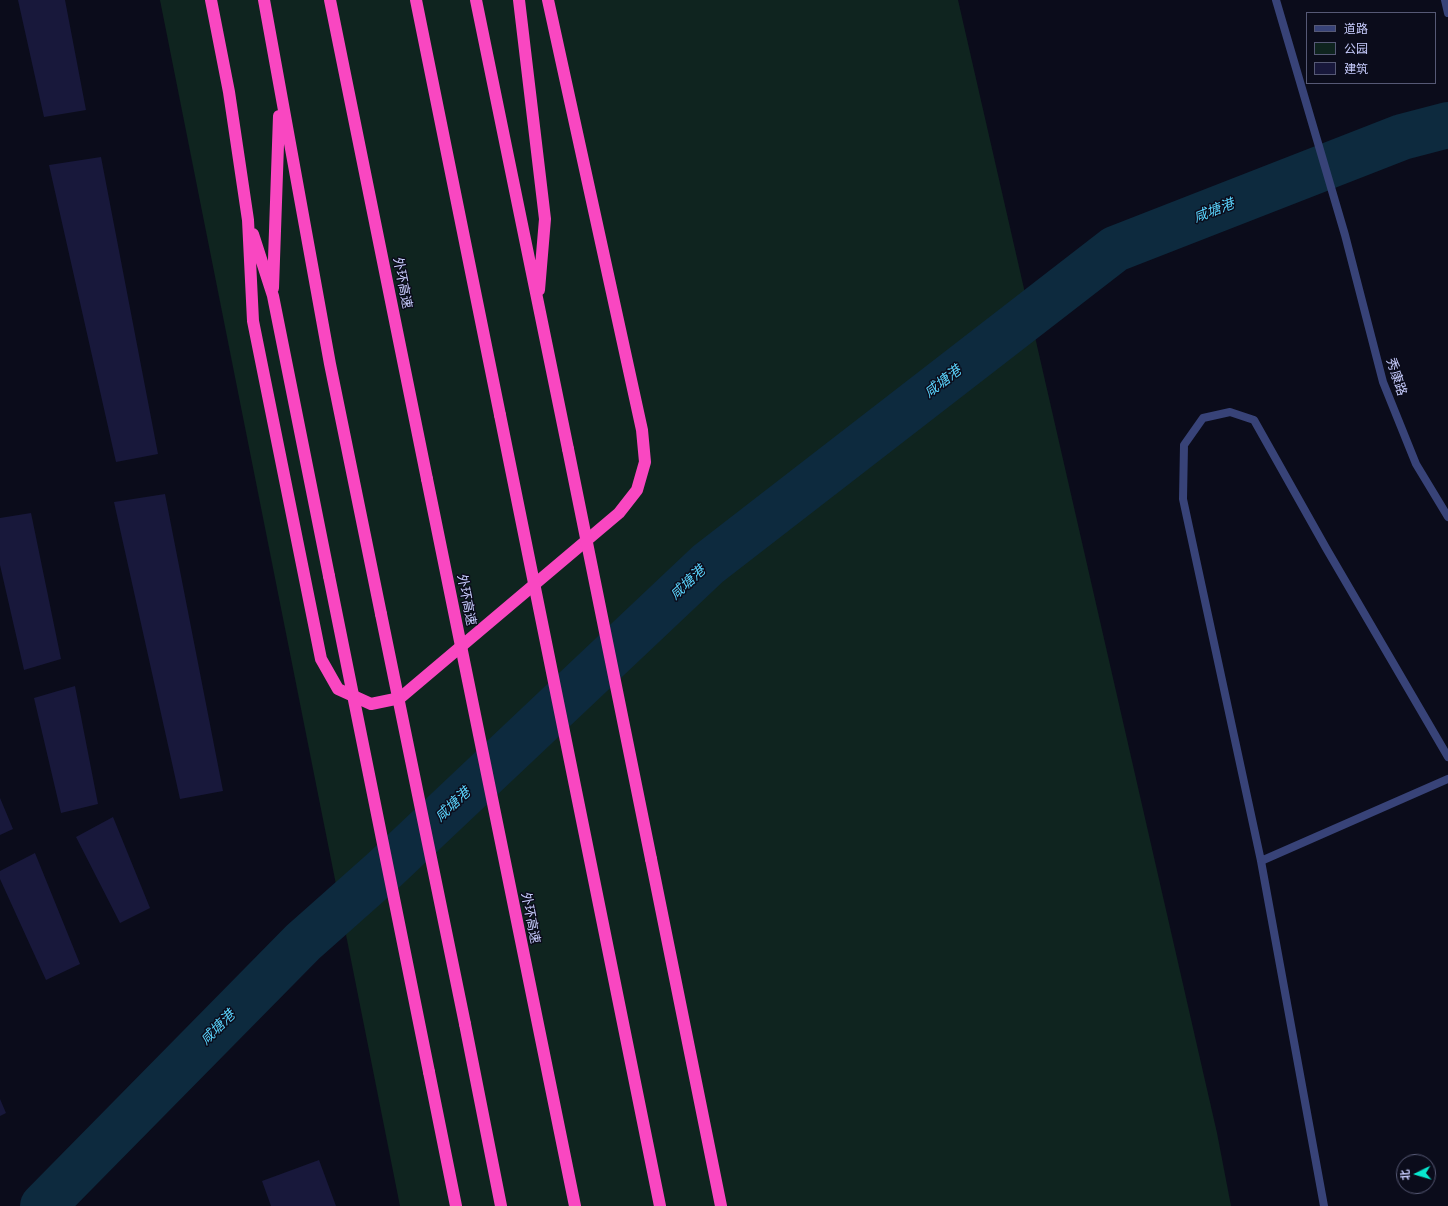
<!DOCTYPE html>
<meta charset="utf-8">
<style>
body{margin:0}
#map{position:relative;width:1448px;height:1206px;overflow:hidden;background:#0b0c1b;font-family:Manrope,"Noto Sans SC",sans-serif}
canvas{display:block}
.legend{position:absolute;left:1306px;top:12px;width:130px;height:72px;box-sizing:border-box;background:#0b0c1b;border:1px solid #565975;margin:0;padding:5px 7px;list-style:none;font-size:12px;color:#c7ccfd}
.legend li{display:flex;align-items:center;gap:8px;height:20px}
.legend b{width:20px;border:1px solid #565975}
.north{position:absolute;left:1396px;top:1154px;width:40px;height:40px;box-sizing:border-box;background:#0b0c1b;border:1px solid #565975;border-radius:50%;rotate:265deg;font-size:11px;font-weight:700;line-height:16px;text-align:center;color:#c7ccfd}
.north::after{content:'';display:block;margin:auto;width:14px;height:18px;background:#08e8d0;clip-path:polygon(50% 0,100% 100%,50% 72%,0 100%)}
</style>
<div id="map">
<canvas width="1448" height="1206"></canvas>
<ul class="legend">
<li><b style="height:5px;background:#384378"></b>道路</li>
<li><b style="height:11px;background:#0f241f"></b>公园</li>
<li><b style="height:11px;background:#18183b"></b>建筑</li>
</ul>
<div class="north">北</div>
</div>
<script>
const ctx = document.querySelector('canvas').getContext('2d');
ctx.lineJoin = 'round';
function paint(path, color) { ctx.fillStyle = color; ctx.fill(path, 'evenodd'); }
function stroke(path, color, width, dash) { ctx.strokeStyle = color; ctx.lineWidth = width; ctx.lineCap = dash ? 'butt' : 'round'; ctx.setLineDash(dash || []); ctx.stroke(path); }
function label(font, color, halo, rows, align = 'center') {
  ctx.font = font + ' Manrope,"Noto Sans SC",sans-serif'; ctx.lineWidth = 3; ctx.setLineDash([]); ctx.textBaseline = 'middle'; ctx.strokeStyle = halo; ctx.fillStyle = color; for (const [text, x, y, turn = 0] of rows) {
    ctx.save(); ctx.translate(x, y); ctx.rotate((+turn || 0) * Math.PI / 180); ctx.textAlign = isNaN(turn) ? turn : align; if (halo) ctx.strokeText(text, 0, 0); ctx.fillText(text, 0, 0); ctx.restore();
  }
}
paint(new Path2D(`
 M160,0H958L1217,1133L1231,1206H400Z`), '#0f241f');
stroke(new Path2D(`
 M43,1206L303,942L383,871L708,564L1115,249L1402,137L1448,125`), '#0d2a3e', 46);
paint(new Path2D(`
 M18,0H65L86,110L44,117Z
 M101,157L158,454L116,462L49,165Z
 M165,494L223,791L180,799L114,502Z
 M31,513L61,659L24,670L0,565V518Z
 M75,686L98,804L61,813L34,698Z
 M0,798L13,829L0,835Z
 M113,817L150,908L120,923L76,837Z
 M35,853L80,964L46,980L0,879V871Z
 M0,1099L6,1113L0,1116Z
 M319,1160L336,1206H271L262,1181Z`), '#18183b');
stroke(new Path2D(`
 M1445,0L1448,13
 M1261,861L1448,779
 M1324,1206L1261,861L1183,499L1184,445L1203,418L1230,412L1254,420L1326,548L1448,757`), '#384378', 8);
stroke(new Path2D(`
 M1276,0L1345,235L1383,382L1416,464L1448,517`), '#384378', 8);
stroke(new Path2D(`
 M211,0L229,92L248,220L253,321L321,659L338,689L371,704L400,698L619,513L637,490L645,462L642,430L548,0
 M264,0L330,364L381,614
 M330,0L427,479
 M416,0L500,415
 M476,0L568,449
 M519,0L545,219L539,290
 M253,234L273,296L329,576
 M273,288L279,116
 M651,859L721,1206
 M465,1024L501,1206
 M429,1072L456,1206`), '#f947c1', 12);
stroke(new Path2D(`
 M500,415L660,1206
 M568,449L651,859
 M427,479L575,1206
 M329,576L429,1072
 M381,614L465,1024`), '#f947c1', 12);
label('13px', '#c7ccfd', '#0b0c1b', [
 ["外环高速",402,283,79],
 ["秀康路",1396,377,72],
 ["外环高速",466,600,79],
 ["外环高速",530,918,79]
]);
label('italic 14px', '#59d0f9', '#0b0c1b', [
 ["咸塘港",1214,211,-21],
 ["咸塘港",943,382,-38],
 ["咸塘港",688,583,-43],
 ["咸塘港",453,805,-43],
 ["咸塘港",218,1028,-45]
]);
</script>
